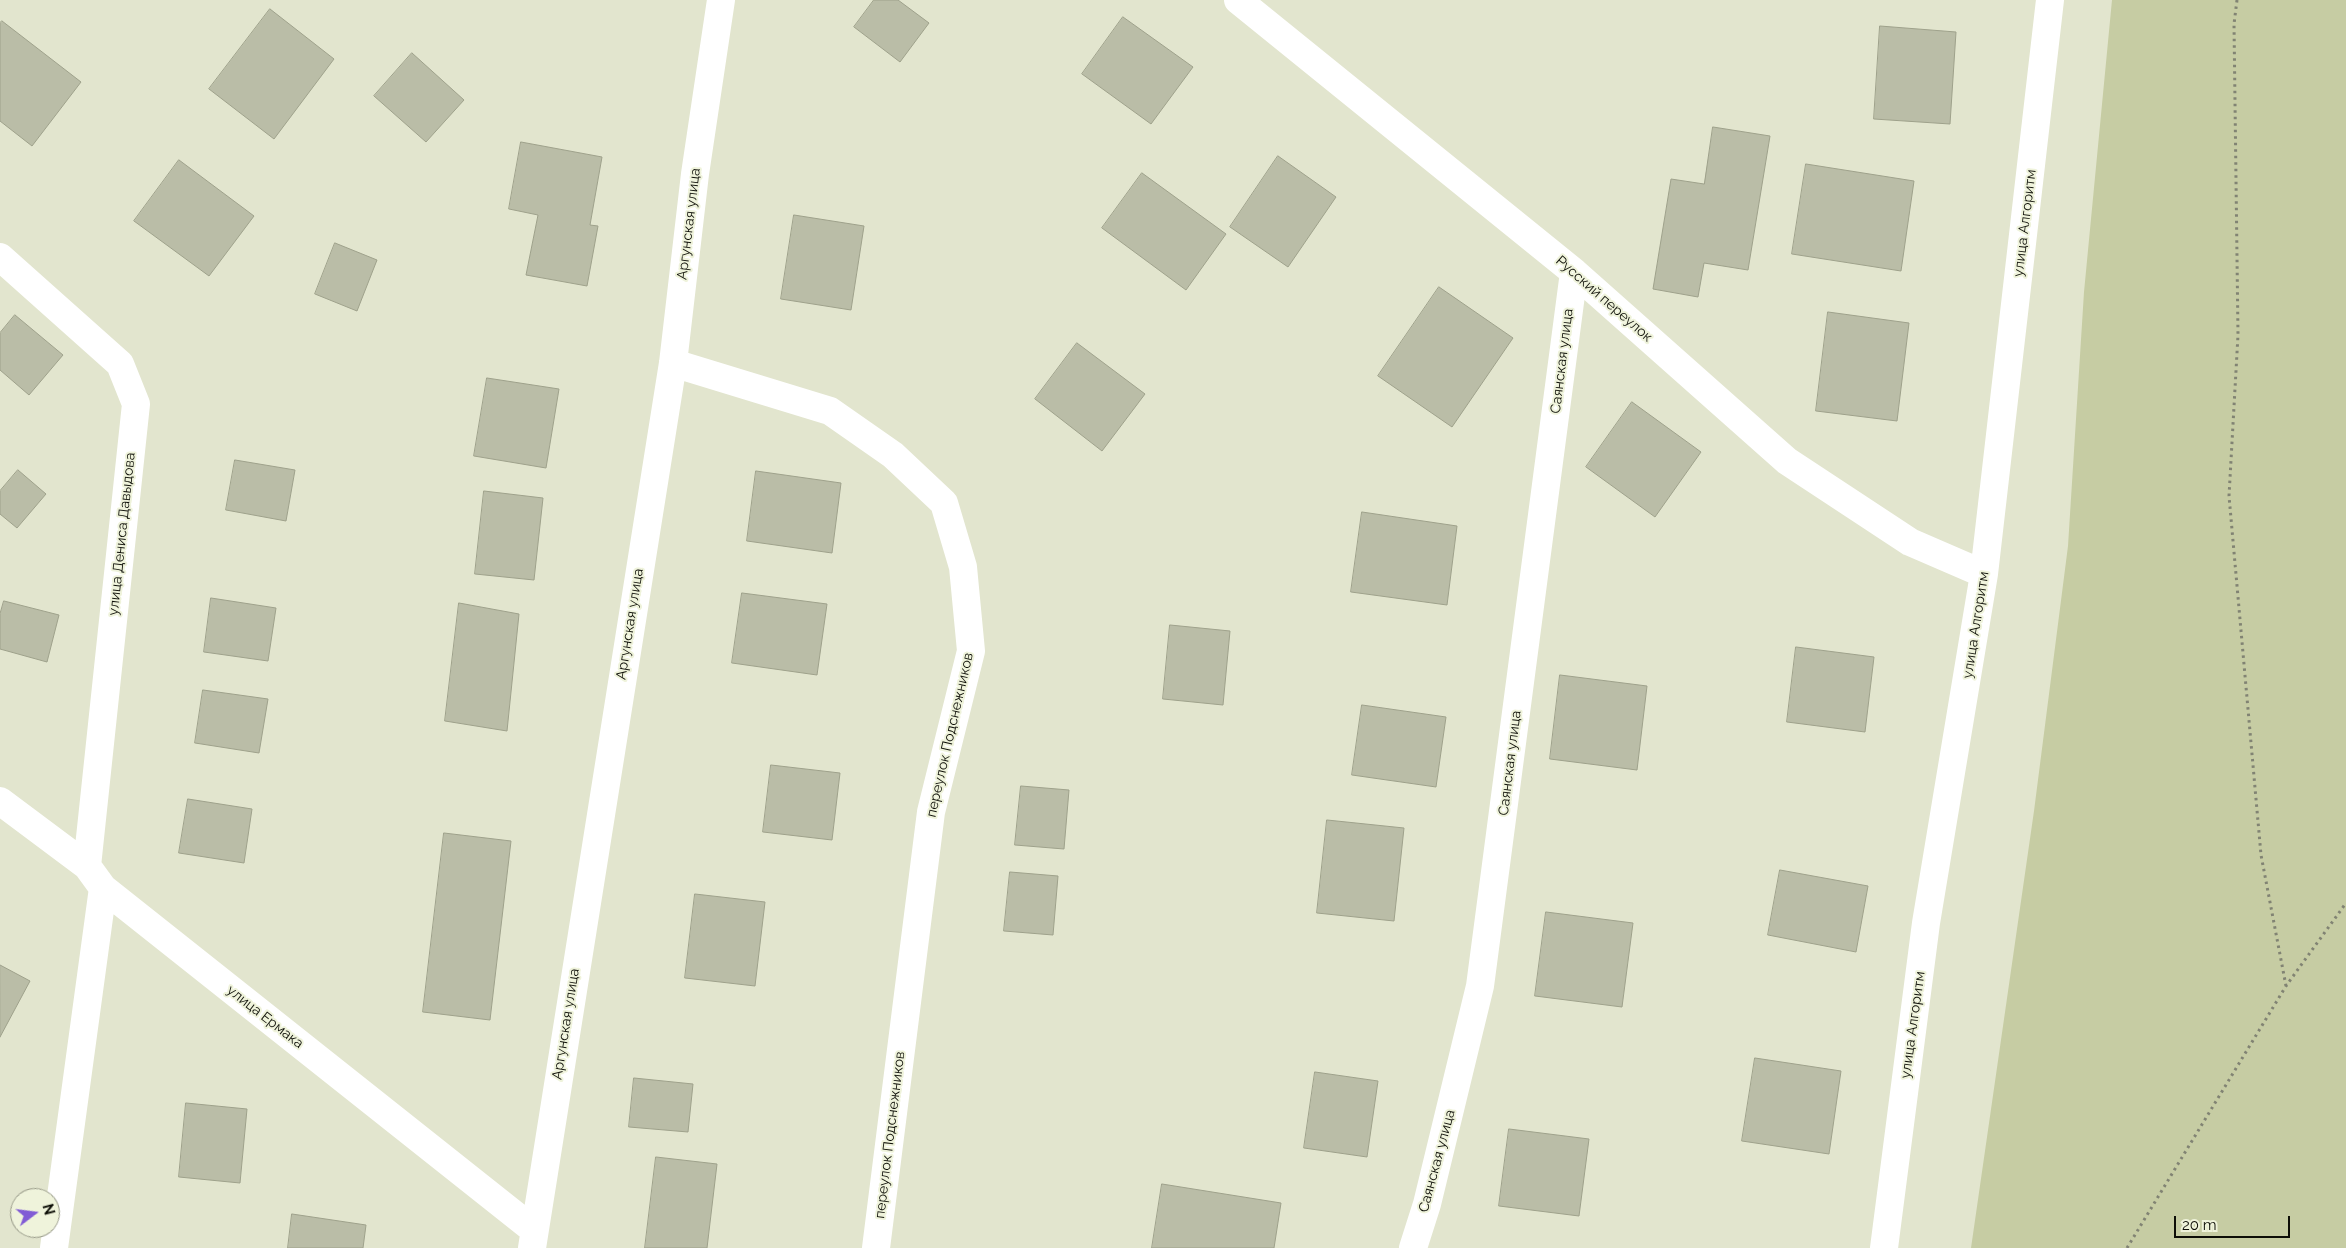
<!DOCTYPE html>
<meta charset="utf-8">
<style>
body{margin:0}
#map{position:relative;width:2346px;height:1248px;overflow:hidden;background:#e2e5ce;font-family:Raleway,sans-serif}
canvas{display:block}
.north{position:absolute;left:10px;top:1188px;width:50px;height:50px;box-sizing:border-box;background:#eff3db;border:1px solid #959786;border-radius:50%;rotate:75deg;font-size:14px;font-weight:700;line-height:20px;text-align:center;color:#0d0e07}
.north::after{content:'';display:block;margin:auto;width:18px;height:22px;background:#815bd5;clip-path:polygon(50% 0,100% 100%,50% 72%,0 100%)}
.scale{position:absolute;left:2174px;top:1216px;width:116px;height:22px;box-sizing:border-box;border:2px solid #0d0e07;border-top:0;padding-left:6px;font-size:15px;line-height:18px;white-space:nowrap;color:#0d0e07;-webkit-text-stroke:4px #eff3db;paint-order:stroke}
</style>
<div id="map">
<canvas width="2346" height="1248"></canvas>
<div class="north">N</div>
<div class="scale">20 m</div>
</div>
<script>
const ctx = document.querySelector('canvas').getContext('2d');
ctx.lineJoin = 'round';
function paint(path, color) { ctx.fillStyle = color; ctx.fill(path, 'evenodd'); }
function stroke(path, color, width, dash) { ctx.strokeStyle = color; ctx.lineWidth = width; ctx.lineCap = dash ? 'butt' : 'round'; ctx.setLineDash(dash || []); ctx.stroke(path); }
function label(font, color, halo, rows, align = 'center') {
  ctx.font = font + ' Raleway,sans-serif'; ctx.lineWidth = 4; ctx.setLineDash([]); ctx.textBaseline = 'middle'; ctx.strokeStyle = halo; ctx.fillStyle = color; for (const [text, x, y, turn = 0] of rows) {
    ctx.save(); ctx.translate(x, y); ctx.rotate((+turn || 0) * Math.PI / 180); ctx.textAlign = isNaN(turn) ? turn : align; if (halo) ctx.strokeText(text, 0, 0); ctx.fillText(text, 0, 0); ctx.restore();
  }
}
paint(new Path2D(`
 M2112,0H2346V1248H1971L2034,811L2068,546L2084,292Z`), '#c6cca3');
const building = new Path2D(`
 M874,0H898L929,23L900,62L854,27Z
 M270,9L334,59L274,139L209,89Z
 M1123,17L1193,67L1151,124L1082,74Z
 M2,21L81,82L32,146L0,121V23Z
 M1880,26L1956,32L1950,124L1874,119Z
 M412,53L464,100L426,142L374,96Z
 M1713,127L1770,136L1748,270L1704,263L1698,297L1653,289L1671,179L1704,184Z
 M521,142L602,157L590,225L598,226L587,286L526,275L538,215L509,209Z
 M1278,156L1336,197L1288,267L1230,227Z
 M179,160L254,216L209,276L134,221Z
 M1806,164L1914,181L1901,271L1792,254Z
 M1142,173L1226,234L1186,290L1102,228Z
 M794,215L864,226L851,310L781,299Z
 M335,243L377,260L357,311L315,294Z
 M1439,287L1513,338L1452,427L1378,376Z
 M1828,312L1909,323L1897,421L1816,411Z
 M15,315L63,355L29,395L0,370V333Z
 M1077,343L1145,394L1102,451L1035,399Z
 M487,378L559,389L546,468L474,456Z
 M1632,402L1701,452L1655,517L1586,467Z
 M235,460L295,470L286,521L226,510Z
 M18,470L46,494L17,528L0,514V491Z
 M756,471L841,483L832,553L747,541Z
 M484,491L543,498L534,580L475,574Z
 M1362,512L1457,526L1447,605L1351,592Z
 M742,593L827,604L817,675L732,663Z
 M211,598L276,608L268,661L204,652Z
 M4,601L59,615L47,662L0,649V614Z
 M459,603L519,614L507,731L445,721Z
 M1170,625L1230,631L1223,705L1163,699Z
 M1796,647L1874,657L1865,732L1787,722Z
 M1560,675L1647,686L1637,770L1550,759Z
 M203,690L268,699L259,753L195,743Z
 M1362,705L1446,717L1436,787L1352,775Z
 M771,765L840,773L832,840L763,832Z
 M1021,786L1069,790L1064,849L1015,845Z
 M188,799L252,809L244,863L179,853Z
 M1327,820L1404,828L1394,921L1317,913Z
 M444,833L511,841L490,1020L423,1012Z
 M1780,870L1868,886L1856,952L1768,935Z
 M1010,872L1058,876L1053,935L1004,931Z
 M695,894L765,902L755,986L685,978Z
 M1546,912L1633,923L1622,1007L1535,996Z
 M0,965L30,981L0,1037Z
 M1755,1058L1841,1071L1829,1154L1742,1141Z
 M1315,1072L1378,1081L1367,1157L1304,1148Z
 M634,1078L693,1084L688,1132L629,1127Z
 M186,1103L247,1109L240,1183L179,1177Z
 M1509,1129L1589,1139L1579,1216L1499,1206Z
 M656,1157L717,1164L707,1248H645Z
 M1162,1184L1281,1203L1274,1248H1152Z
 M292,1214L366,1225L363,1248H288Z`);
paint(building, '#babda7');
stroke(building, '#9ea18b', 1);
stroke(new Path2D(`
 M2237,0L2234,24L2238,335L2229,496L2261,855L2286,986
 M2127,1248L2286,986L2346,903`), '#818373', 3, [2.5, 4]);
stroke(new Path2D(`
 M1238,0L1574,272L1787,461L1910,542L1984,574
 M0,257L120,364L136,404L87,866
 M673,363L830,411L893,455L944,503L963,567L971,651L931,812L876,1248
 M0,801L87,866L103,888L534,1230
 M54,1248L103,888
 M532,1248L673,363L695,174L721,0
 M1413,1248L1427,1204L1480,986L1574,272
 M1884,1248L1926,923L1984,574L2050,0`), '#fff', 28);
label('14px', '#0d0e07', '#eff3db', [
 ["улица Алгоритм",2025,223,-83],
 ["Аргунская улица",689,224,-83],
 ["Русский переулок",1604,299,41],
 ["Саянская улица",1562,361,-83],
 ["улица Дениса Давыдова",122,534,-84],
 ["Аргунская улица",630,624,-81],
 ["улица Алгоритм",1976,625,-81],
 ["переулок Подснежников",950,735,-77],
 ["Саянская улица",1510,763,-83],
 ["улица Ермака",265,1017,38],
 ["Аргунская улица",566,1024,-81],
 ["улица Алгоритм",1913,1025,-82],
 ["переулок Подснежников",890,1135,-83],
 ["Саянская улица",1437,1161,-75]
]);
</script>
